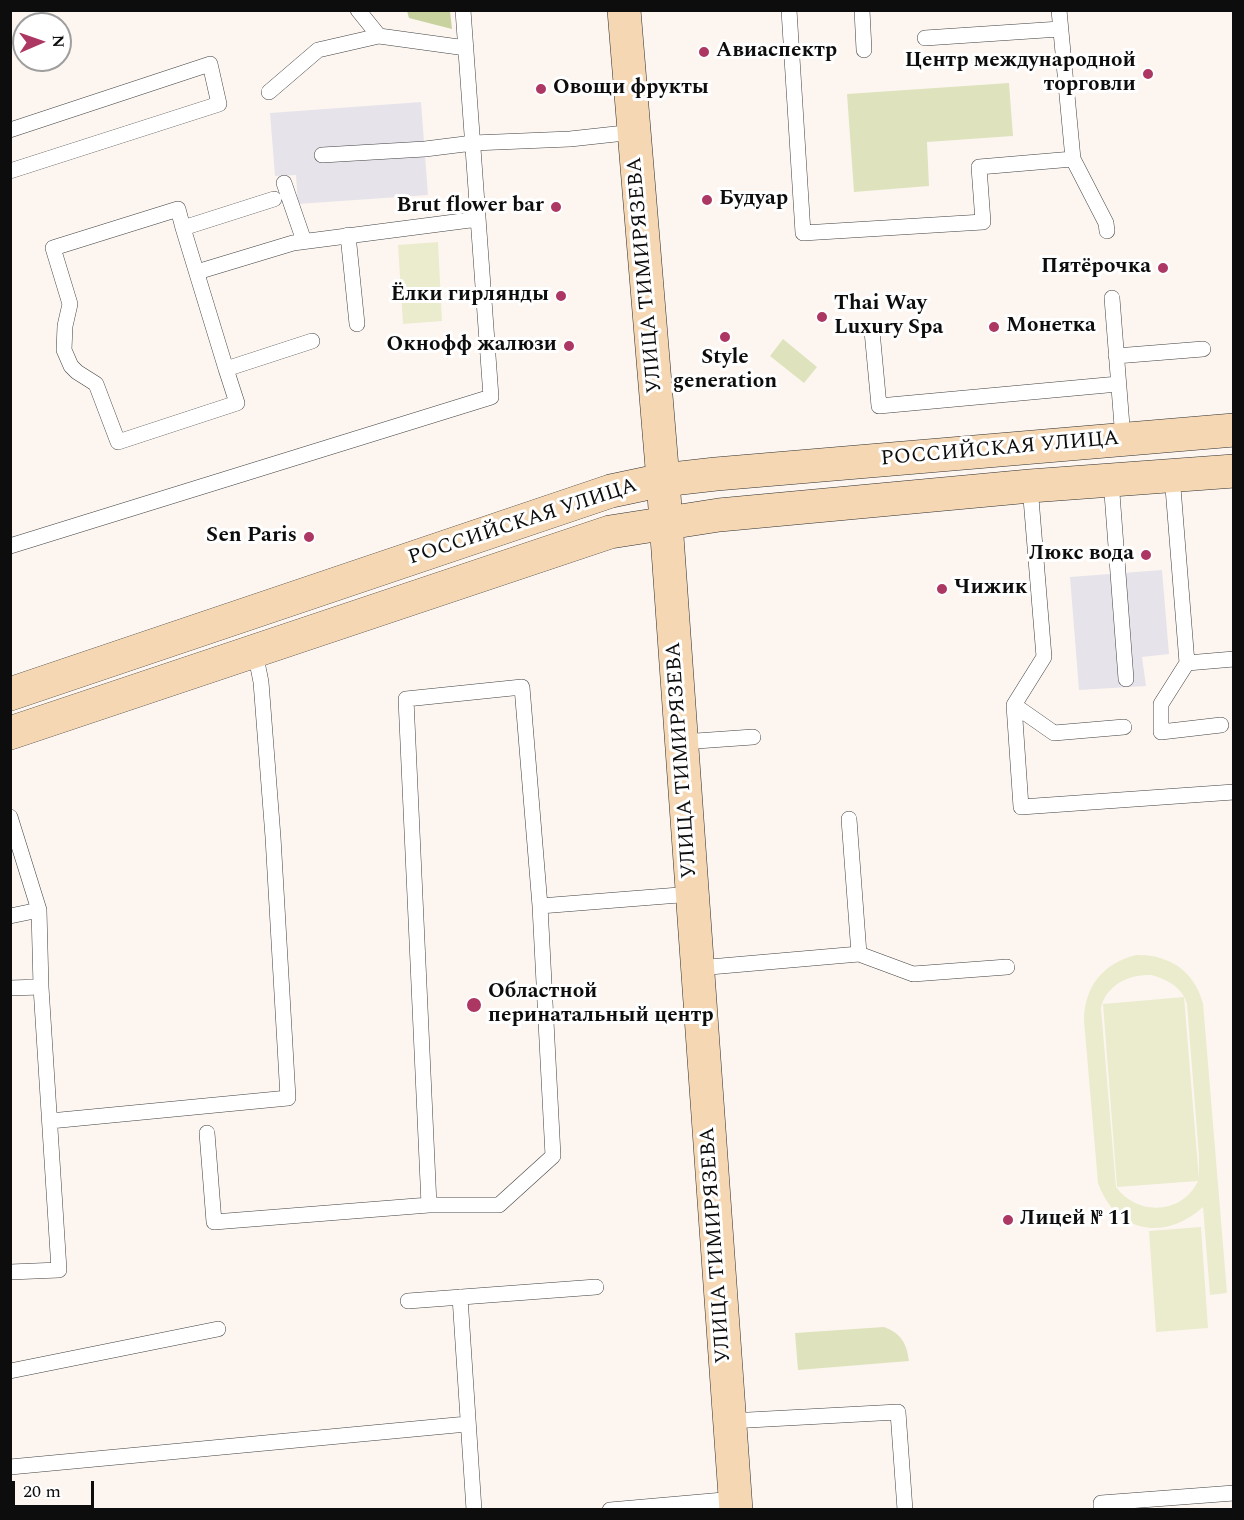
<!DOCTYPE html>
<meta charset="utf-8">
<style>
body{margin:0}
#map{position:relative;width:1244px;height:1520px;overflow:hidden;background:#fdf6f0;font-family:Spectral,serif}
canvas{display:block}
.frame{position:absolute;inset:0;border:12px solid #0d0d0d;pointer-events:none}
.north{position:absolute;left:12px;top:12px;width:60px;height:60px;box-sizing:border-box;background:#fff;border:2px solid #9e9e9e;border-radius:50%;rotate:88deg;font-size:16px;font-weight:700;line-height:24px;text-align:center;color:#0d0d0d}
.north::after{content:'';display:block;margin:auto;width:21px;height:27px;background:#ac3763;clip-path:polygon(50% 0,100% 100%,50% 72%,0 100%)}
.scale{position:absolute;left:12px;top:1481px;width:82px;height:27px;box-sizing:border-box;border:3px solid #0d0d0d;border-top:0;padding-left:8px;font-size:18px;line-height:21px;white-space:nowrap;color:#0d0d0d;-webkit-text-stroke:4px #fff;paint-order:stroke}
</style>
<div id="map">
<canvas width="1244" height="1520"></canvas>
<div class="frame"></div>
<div class="north">N</div>
<div class="scale">20 m</div>
</div>
<script>
const ctx = document.querySelector('canvas').getContext('2d');
ctx.lineJoin = 'round';
function paint(path, color) { ctx.fillStyle = color; ctx.fill(path, 'evenodd'); }
function stroke(path, color, width, dash) { ctx.strokeStyle = color; ctx.lineWidth = width; ctx.lineCap = dash ? 'butt' : 'round'; ctx.setLineDash(dash || []); ctx.stroke(path); }
function label(font, color, halo, rows, align = 'center') {
  ctx.font = font + ' Spectral,serif'; ctx.lineWidth = 6; ctx.setLineDash([]); ctx.textBaseline = 'middle'; ctx.strokeStyle = halo; ctx.fillStyle = color; for (const [text, x, y, turn = 0] of rows) {
    ctx.save(); ctx.translate(x, y); ctx.rotate((+turn || 0) * Math.PI / 180); ctx.textAlign = isNaN(turn) ? turn : align; if (halo) ctx.strokeText(text, 0, 0); ctx.fillText(text, 0, 0); ctx.restore();
  }
}
paint(new Path2D(`
 M421,102L428,195L298,204L296,175L275,176L270,113Z
 M1162,570L1169,654L1142,657L1146,686L1079,690L1070,577Z`), '#e7e3eb');
paint(new Path2D(`
 M1009,83L1013,136L927,142L929,186L854,192L847,94Z
 M783,339L817,367L804,383L770,356Z
 M884,1327C901,1333 907,1344 909,1361L798,1370L795,1333Z`), '#dee3bd');
paint(new Path2D(`
 M407,11H450L452,29L409,18Z`), '#c7d29f');
paint(new Path2D(`
 M438,242L442,321L403,324L398,245Z
 M1136,955C1169,954 1194,971 1203,1003L1227,1293L1210,1295L1203,1207C1165,1242 1116,1233 1098,1183L1084,1021C1084,987 1103,963 1136,955ZM1151,975C1167,979 1183,988 1187,1004L1199,1157V1179L1184,997L1103,1004L1117,1187L1198,1181C1182,1215 1137,1216 1116,1187L1101,1008C1106,985 1129,974 1151,975Z
 M1201,1227L1208,1328L1156,1332L1149,1231Z`), '#ebecce');
const lane = new Path2D(`
 M358,10L379,36
 M789,10L803,233L983,222L979,167L1073,159
 M862,10L864,50
 M1059,10L1073,159L1106,223L1107,231
 M925,38L1060,29
 M269,92L318,50L379,36L466,48
 M10,130L210,64L219,104L10,171
 M322,155L425,149L473,143L570,139L634,132
 M284,183L304,241
 M274,199L183,228L178,209L53,248L70,304L65,326L64,350L71,366L77,372L96,384L118,442L237,403L226,369L312,341
 M183,228L226,369
 M348,235L357,324
 M197,272L293,243L478,219
 M1112,298L1123,439
 M872,331L879,406L1118,384
 M1116,356L1203,349
 M1172,475L1187,663L1234,659
 M1111,480L1126,679
 M1030,486L1044,657L1014,705L1021,807L1234,792
 M10,546L491,397L463,10
 M1187,663L1161,704V732L1221,725
 M1014,705L1054,733L1124,727
 M682,742L753,737
 M10,817L39,910L10,916
 M859,954L913,974L1007,967
 M698,968L859,954L849,819
 M10,988L41,987
 M50,1121L288,1098L273,837L261,682L255,652
 M207,1133L214,1222L429,1205H499L553,1156L540,906
 M429,1205L406,699L522,687L540,906L692,894
 M10,1272L59,1270L41,987L39,910
 M460,1297L474,1510
 M408,1301L596,1287
 M10,1371L218,1329
 M730,1421L898,1412L905,1510
 M10,1467L467,1424
 M610,1510L735,1499
 M1101,1510V1503L1234,1493`);
const secondary = new Path2D(`
 M624,10L663,480L736,1510
 M10,694L611,491L663,480L716,474L1234,430
 M10,733L610,532L719,515L1030,486L1234,471`);
stroke(lane, '#404040', 16);
stroke(secondary, '#2f2f2f', 34);
stroke(lane, '#fff', 15);
stroke(secondary, '#f5d8b3', 33);
for (const [x, y, r, color] of [
 [704,52,6,"#ac3763"],
 [1148,74,6,"#ac3763"],
 [541,89,6,"#ac3763"],
 [707,200,6,"#ac3763"],
 [556,207,6,"#ac3763"],
 [1163,268,6,"#ac3763"],
 [561,296,6,"#ac3763"],
 [822,317,6,"#ac3763"],
 [994,327,6,"#ac3763"],
 [725,337,6,"#ac3763"],
 [569,346,6,"#ac3763"],
 [309,537,6,"#ac3763"],
 [1146,555,6,"#ac3763"],
 [942,589,6,"#ac3763"],
 [474,1005,8,"#ac3763"],
 [1008,1220,6,"#ac3763"]
]) { const dot = new Path2D(); dot.arc(x, y, r, 0, 2 * Math.PI); ctx.fillStyle = color; ctx.fill(dot); stroke(dot, '#fff', 2); }
label('bold 21px', '#0d0d0d', '#fff', [
 ["Авиаспектр",716,52],
 ["Центр международной",1136,62,"right"],
 ["торговли",1136,86,"right"],
 ["Овощи фрукты",553,89],
 ["Будуар",719,200],
 ["Brut flower bar",544,207,"right"],
 ["Пятёрочка",1151,268,"right"],
 ["Ёлки гирлянды",549,296,"right"],
 ["Thai Way",834,305],
 ["Luxury Spa",834,329],
 ["Монетка",1006,327],
 ["Окнофф жалюзи",557,346,"right"],
 ["Style",725,359,"center"],
 ["generation",725,383,"center"],
 ["Sen Paris",297,537,"right"],
 ["Люкс вода",1134,555,"right"],
 ["Чижик",954,589],
 ["Областной",488,993],
 ["перинатальный центр",488,1017],
 ["Лицей № 11",1020,1220]
], 'left');
label('21px', '#0d0d0d', '#fff', [
 ["УЛИЦА ТИМИРЯЗЕВА",646,275,-95],
 ["РОССИЙСКАЯ УЛИЦА",1000,450,-5],
 ["РОССИЙСКАЯ УЛИЦА",523,523,-18],
 ["УЛИЦА ТИМИРЯЗЕВА",683,760,-94],
 ["УЛИЦА ТИМИРЯЗЕВА",717,1245,-94]
]);
</script>
